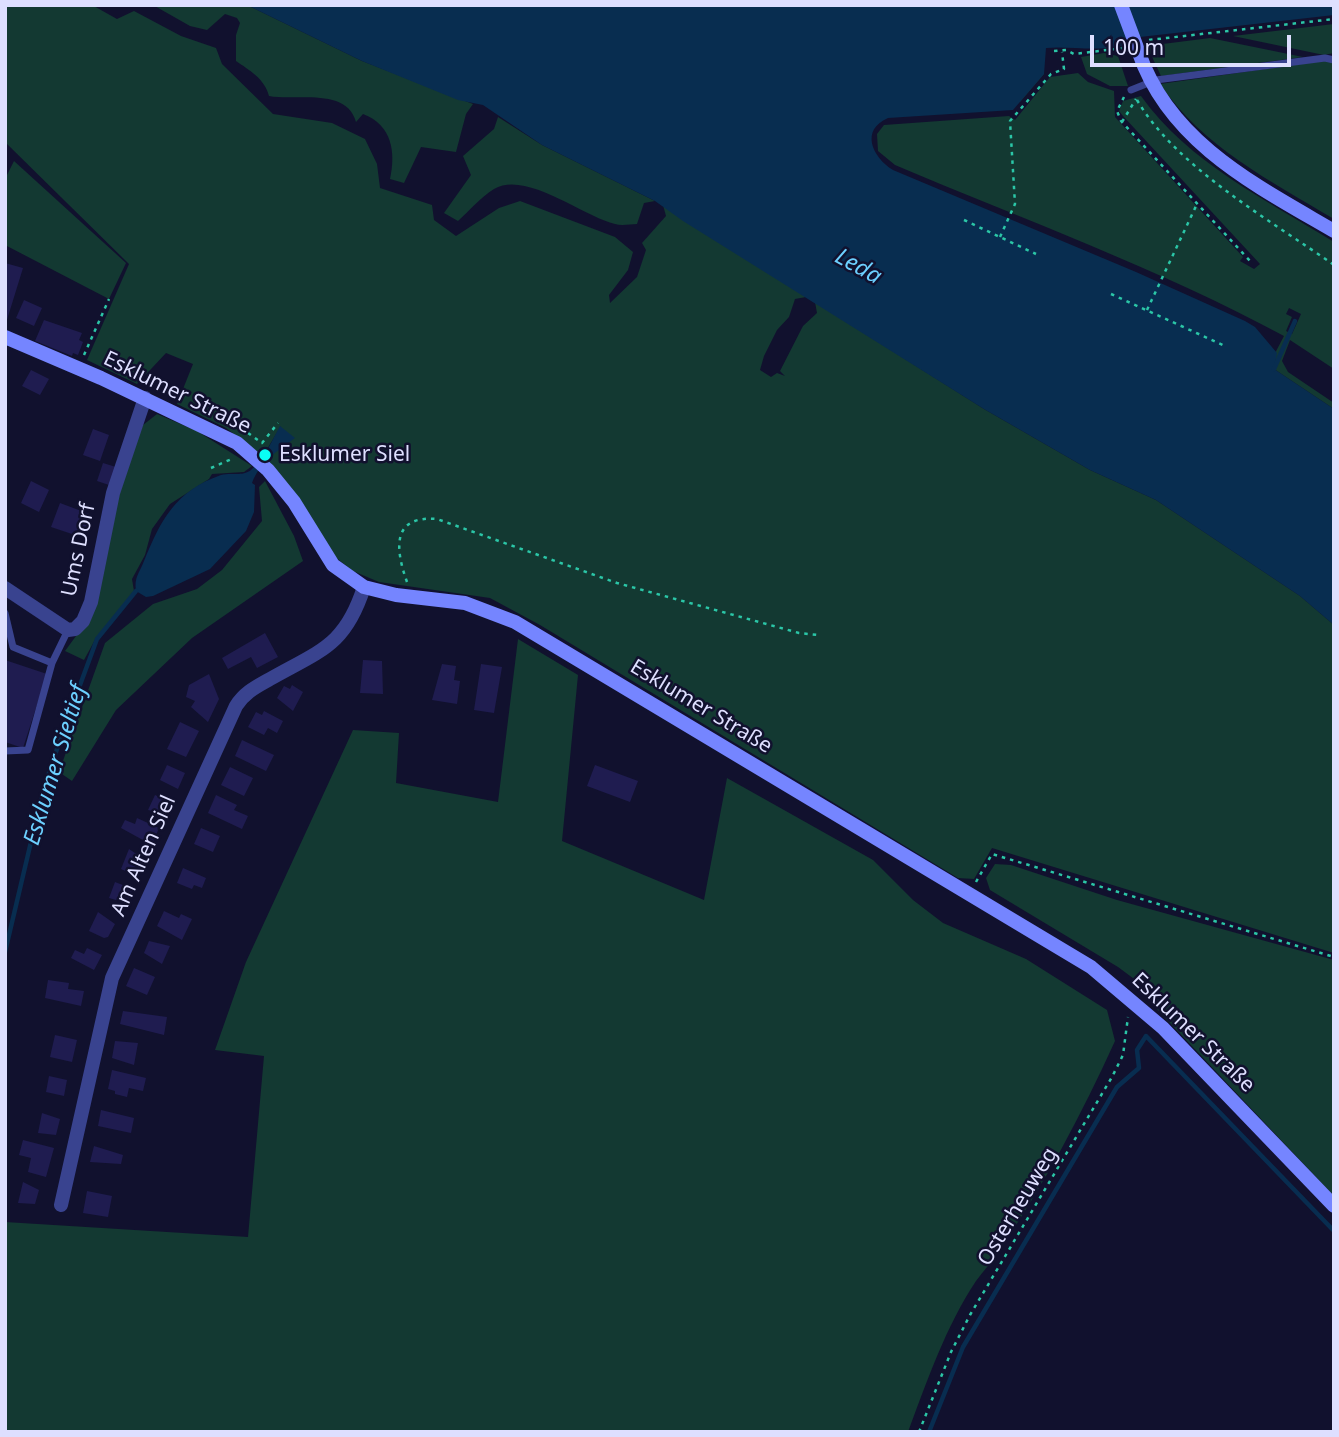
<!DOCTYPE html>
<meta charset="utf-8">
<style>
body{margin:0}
#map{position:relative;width:1339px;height:1437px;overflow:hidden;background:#11112e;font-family:"Noto Sans",sans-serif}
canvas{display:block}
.frame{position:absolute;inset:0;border:7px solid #dedfff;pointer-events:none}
.scale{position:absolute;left:1090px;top:35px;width:201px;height:32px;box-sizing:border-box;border:4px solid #dedfff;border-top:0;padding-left:9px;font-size:21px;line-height:24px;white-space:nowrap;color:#dedfff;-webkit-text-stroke:5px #11112e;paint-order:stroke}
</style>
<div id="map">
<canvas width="1339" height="1437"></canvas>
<div class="frame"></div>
<div class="scale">100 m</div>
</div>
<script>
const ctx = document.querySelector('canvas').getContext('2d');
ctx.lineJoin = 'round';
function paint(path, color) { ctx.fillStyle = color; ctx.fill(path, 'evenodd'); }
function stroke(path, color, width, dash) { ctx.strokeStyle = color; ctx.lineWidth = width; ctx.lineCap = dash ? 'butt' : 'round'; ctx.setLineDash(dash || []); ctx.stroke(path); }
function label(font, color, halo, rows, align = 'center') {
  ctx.font = font + ' "Noto Sans",sans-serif'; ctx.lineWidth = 5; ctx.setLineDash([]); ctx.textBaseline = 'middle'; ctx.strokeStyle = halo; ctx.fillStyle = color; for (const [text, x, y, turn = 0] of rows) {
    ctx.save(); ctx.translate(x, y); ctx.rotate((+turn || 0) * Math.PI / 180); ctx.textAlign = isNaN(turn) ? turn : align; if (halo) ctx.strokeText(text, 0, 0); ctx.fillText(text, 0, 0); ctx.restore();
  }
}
paint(new Path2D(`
 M5,5H92L117,19L134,11L181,36L216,48L222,64L273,114L332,123L365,139L377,164L380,188L432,205L434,220L456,236L499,208L520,201L615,237L633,252L628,270L609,295L610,303L637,277L646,250L642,243L666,216L663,205L806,297L795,299L789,317L777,330L764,356L760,370L771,377L777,373L785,376L780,371L803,326L817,313L815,302L984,409L1090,470L1156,500L1300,596L1334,625V953L992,848L974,879L958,878L540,625L490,598L379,582L353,571L330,553L267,461L274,451L281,426L263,456L226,428L177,404L193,364L166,353L137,384L87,360L129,264L5,142Z
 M153,5H247L362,61L473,104L466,114L456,152L421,147L404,183L390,179C396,152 392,125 363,114L356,122C347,87 296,101 269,96C265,79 249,70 236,61V35L240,23L237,18L225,14L207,30L190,26Z
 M1334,24V53L1324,55L1233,36Z
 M1210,38L1303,57L1161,76L1147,46Z
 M1104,53L1118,56L1128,86H1110L1087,74L1081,57Z
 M1329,60L1334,62V219C1270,181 1202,146 1160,84Z
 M1078,73L1088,82L1114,91L1115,117L1243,257L1240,261L1254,269L1260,264L1123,116L1119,111L1123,101L1141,96C1189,163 1265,199 1334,242V369L1290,340L1282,361L1288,372L1334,403V409L1274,369L871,168L832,107L1044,74L1020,102L887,110L864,130L874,163L1273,357L1284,336C1160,269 1025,220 895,165L878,151L877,134L884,125L1009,116L1015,120L1050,77ZM1289,308L1301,314L1292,334L1286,331L1292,317L1286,314Z
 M498,117L542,145L655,201L644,203L637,224C630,224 622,226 615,224C584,217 526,170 494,189C481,197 469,211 458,221L444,213L471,175L463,156L494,129Z
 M14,161L126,263L109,299L5,245V179Z
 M157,414L197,431L252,466L244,472L212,474L209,479L170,504L152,529L145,555L132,579L134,591L96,638L84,660L65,651L76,636L123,475L143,425Z
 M265,481L294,536L303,561L192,638L116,710L72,781L59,772L105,643L153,604L197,589L222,570L262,521L259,487Z
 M518,639L578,675L562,841L704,900L727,778L873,860L913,900L943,923L1026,959L1107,1010L1115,1041C1082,1114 1044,1185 999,1251C992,1262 983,1271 976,1281C946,1326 927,1381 908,1432H5V1222L248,1237L264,1056L215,1050L246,962L353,730L399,733L396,783L498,802Z
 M995,864L1011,865L1117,900L1334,960V1196L1151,1003L1164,996L1153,993L1118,967L990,890L986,878Z`), '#133932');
paint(new Path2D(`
 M247,5H1334V15L1140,37C1119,56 1072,45 1046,48L1044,74L1013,110L888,118C860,130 872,157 893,170L1136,272L1245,321L1255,327L1277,353L1274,369L1334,409V625L1300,596L1156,500L1090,470L984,409L683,221L655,201L542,145L483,105L458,100L362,61Z
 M280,426L295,438C277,452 261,460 252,483L255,485L254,512L246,531L210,569L153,596L146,597L136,591C134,577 139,574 144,561C161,520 175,491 221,475C232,472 242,477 251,470C266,457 271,442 280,426Z`), '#082d50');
stroke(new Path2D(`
 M1274,369L1295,321
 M5,952L43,791L63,731L97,639L136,591
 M929,1432L963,1347L1117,1087L1139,1068L1137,1050L1146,1036L1334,1231`), '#082d50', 4.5);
paint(new Path2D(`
 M5,263L23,268L6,323H5Z
 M24,300L42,308L34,326L16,318Z
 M44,320L82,333L79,340L83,342L78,355L73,353L72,356L35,341Z
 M31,370L49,379L40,395L22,386Z
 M93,429L109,435L100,461L83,455Z
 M103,463L116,467L109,485L97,481Z
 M31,481L49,490L39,512L21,503Z
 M60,503L92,515L84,538L51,527Z
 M265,633L278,657L257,668L251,657L228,669L222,658Z
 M5,660L47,674L23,748L5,742Z
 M363,660L382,661L383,694L360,693Z
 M442,664L456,666L454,680L460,681L457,704L432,700Z
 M481,664L502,667L494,713L474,710Z
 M209,674L219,699L208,722L191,707L195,701L186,697L189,685Z
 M292,685L303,692L293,711L277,698L284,686L290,689Z
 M264,711L283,721L277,733L268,728L264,735L248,727L256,712L262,715Z
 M180,722L199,731L186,757L167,749Z
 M242,740L274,755L266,771L235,756Z
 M167,765L185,773L178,789L160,780Z
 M595,765L638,781L630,802L587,786Z
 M230,767L253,778L244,796L221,785Z
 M155,795L171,803L166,814L148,810Z
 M216,795L237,805L234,810L248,816L242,829L208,813Z
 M137,818L159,828L152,845L121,828L125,820L135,824Z
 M201,828L220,836L213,852L194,844Z
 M129,849L144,859L138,872L134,870L132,874L121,869Z
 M183,868L206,878L202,888L194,885L192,889L177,883Z
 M115,882L133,889L127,903L109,898Z
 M164,911L179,918L181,914L192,919L182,940L157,926Z
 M98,912L115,924L108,937L104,938L89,931Z
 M149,941L170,946L162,964L144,953Z
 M87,948L102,955L94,970L71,958L75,950L84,954Z
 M134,968L155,977L147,995L126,986Z
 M48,980L69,983L68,989L84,991L81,1006L45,998Z
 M123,1011L167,1017L164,1035L120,1024Z
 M55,1035L77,1040L72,1062L50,1057Z
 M115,1041L138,1043L134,1065L112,1058Z
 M112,1070L146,1078L143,1091L129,1088L127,1097L115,1094V1091L108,1089Z
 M49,1076L67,1080L64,1096L46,1092Z
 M101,1110L134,1118L131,1133L98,1126Z
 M42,1113L60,1119L56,1135L38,1133Z
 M23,1140L54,1148L46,1177L28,1172L31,1158L19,1155Z
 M94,1146L123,1155L121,1164L90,1162Z
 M23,1182L39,1190L35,1204L18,1203Z
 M87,1191L112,1196L108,1217L83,1213Z`), '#1f1c50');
stroke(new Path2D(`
 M1149,40L1334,19
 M1054,51L1066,50L1074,54L1123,48
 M1124,97L1117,111L1121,121L1251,262
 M1137,100C1177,168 1270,220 1334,265
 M1122,122L1136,99
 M964,220L1036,254
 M1000,237L1015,204L1010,121L1051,74L1064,69L1062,52
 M1111,294L1225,346
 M1147,310L1197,204
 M84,355L109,299
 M232,425L243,429
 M248,433L262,443L278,423
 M211,468L234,458
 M407,582C396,551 390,515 437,519L617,583L799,633L818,635
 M976,882L992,854L1334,957
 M919,1432L951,1352L970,1315L1112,1077L1123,1055L1128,1017`), '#2bc6a7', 2.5, [3.5, 5]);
stroke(new Path2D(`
 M1131,90L1156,80L1325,58L1334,60
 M5,613L13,647L52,663L28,750L5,751
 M52,663L68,630`), '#39438f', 7);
stroke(new Path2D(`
 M5,588L68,630L75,629L83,621L91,602L113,493L145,398
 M61,1205L112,978L236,706C245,692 256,687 270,679C321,650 345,646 364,587`), '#39438f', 14);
stroke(new Path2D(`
 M1139,53C1170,143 1257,186 1334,231
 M5,337L101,378L237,443L268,470L294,502L333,565L364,587L396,595L465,603L515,622L1091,967L1163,1028L1334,1206`), '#7585ff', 14);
stroke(new Path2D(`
 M1121,5L1139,53`), '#7585ff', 14);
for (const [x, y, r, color] of [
 [265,455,7,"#0afff4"]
]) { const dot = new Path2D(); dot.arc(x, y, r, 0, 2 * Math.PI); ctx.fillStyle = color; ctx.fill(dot); stroke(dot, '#11112e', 2.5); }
label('21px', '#dedfff', '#11112e', [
 ["Esklumer Straße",177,393,26],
 ["Ums Dorf",79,550,-78],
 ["Esklumer Straße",701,707,31],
 ["Am Alten Siel",144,856,-66],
 ["Esklumer Straße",1193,1033,44],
 ["Osterheuweg",1018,1207,-59]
]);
label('21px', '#dedfff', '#11112e', [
 ["Esklumer Siel",279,455]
], 'left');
label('italic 23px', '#6cd0ff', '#11112e', [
 ["Leda",858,267,29],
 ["Esklumer Sieltief",56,765,-73]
]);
</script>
